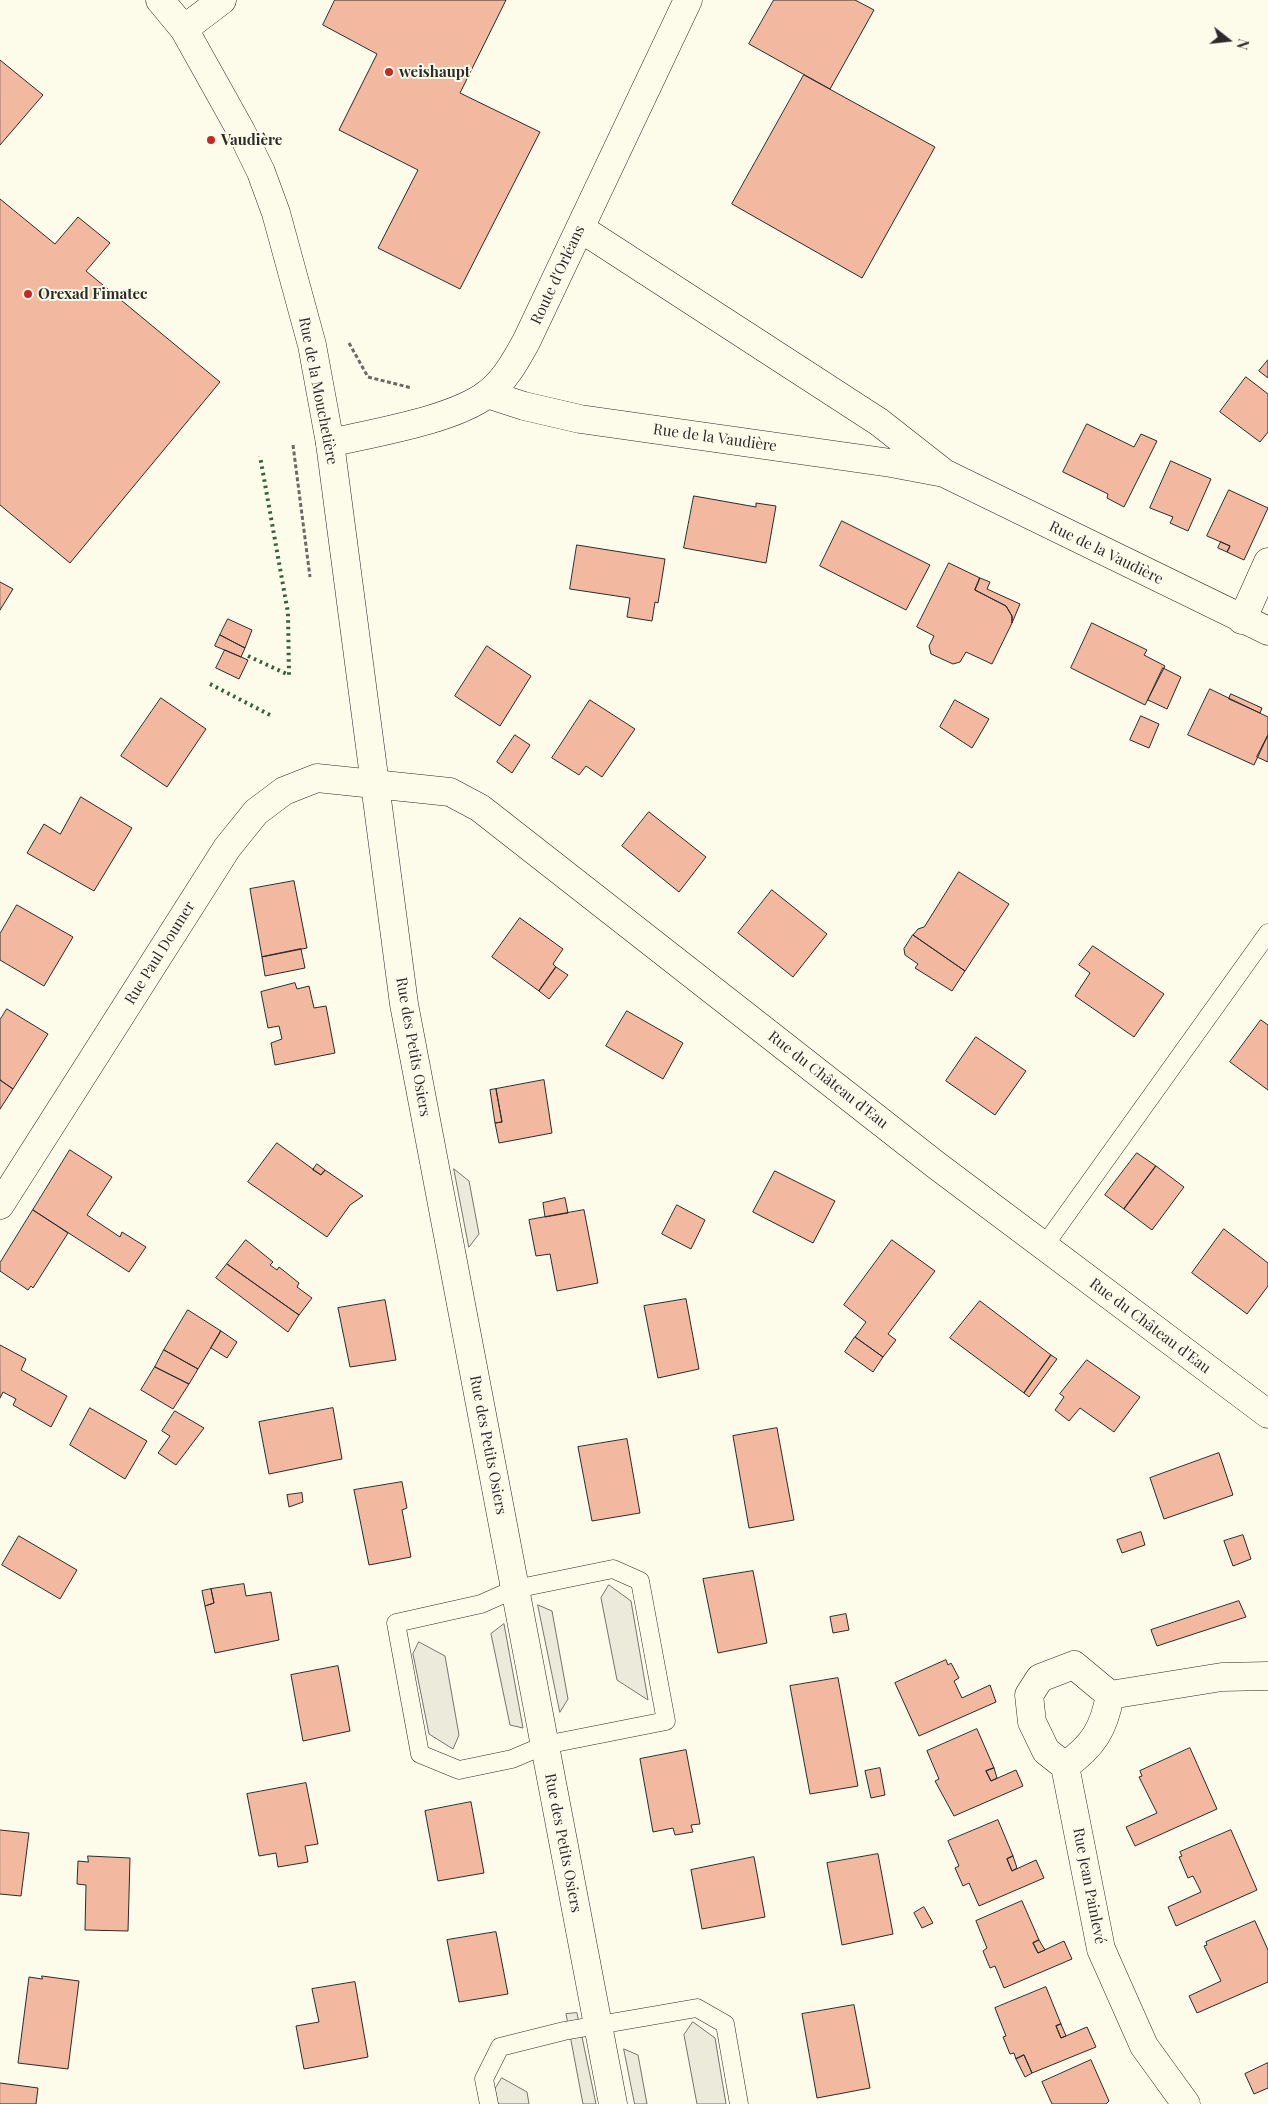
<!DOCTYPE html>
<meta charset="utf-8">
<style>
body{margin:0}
#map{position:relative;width:1268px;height:2104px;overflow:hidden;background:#fdfbea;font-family:"Playfair Display",serif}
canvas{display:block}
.north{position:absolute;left:1203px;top:15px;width:50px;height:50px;-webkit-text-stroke:4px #fdfbea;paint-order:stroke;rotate:106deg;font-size:14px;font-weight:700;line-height:20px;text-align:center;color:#2b2b2b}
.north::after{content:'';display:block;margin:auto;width:18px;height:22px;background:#2b2b2b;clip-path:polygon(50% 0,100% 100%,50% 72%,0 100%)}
</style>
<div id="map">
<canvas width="1268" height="2104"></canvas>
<div class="north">N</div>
</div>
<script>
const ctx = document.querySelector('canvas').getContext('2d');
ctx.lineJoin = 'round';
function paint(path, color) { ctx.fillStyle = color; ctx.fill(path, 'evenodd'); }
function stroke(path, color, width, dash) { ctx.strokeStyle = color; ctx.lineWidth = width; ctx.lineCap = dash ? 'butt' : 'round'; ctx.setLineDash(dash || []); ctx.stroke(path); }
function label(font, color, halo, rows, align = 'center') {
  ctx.font = font + ' "Playfair Display",serif'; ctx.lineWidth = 4; ctx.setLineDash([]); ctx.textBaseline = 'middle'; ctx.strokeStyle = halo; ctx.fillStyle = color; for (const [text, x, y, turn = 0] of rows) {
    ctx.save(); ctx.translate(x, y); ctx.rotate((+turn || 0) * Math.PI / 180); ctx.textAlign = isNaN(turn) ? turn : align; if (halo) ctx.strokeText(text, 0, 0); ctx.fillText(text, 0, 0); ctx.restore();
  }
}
const parking = new Path2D(`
 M454,1169L469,1181L479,1234L469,1247Z
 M609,1585L631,1601L648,1700L617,1680L601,1598Z
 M538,1605L552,1611L568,1699L560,1712Z
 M504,1624L523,1728L510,1725L491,1634Z
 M419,1642L445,1656L459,1735L453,1749L429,1734L413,1654Z
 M577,2013L596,2104H583L566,2014Z
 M693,2022L715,2038L726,2104H697L684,2035Z
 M624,2049L638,2055L647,2104H635Z
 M502,2078L527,2092L529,2104H498L495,2089Z`);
paint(parking, '#eceadb');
stroke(parking, '#74746e', 1);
const building = new Path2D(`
 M335,0H506L460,93L540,132L460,289L378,248L418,170L339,130L377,54L323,25Z
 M774,0H855L874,10L830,89L749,44Z
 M0,60L43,95L0,145Z
 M804,75L935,147L862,278L732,204Z
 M0,199L55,244L78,217L110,243L86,271L220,382L70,563L0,505Z
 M1268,360V378L1259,371Z
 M1246,377L1268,394V432L1260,442L1220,412Z
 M1087,424L1134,447L1141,434L1157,441L1124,507L1107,498L1108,494L1063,472Z
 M1171,461L1211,479L1188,531L1170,523L1173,517L1150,508Z
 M1229,490L1268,508L1244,560L1227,552L1230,546L1207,536Z
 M694,496L756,507V503L776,506L766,563L684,548Z
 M842,521L930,565L906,610L820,566Z
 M1221,542L1230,546L1227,552L1218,548Z
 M577,545L665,559L658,603L655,602L652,621L627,617L630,598L570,589Z
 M949,563L980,578L975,590L1006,606L1012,616V623L992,664L966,652L960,662L953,664L931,654L929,646L934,636L917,627Z
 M980,578L990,582L987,589L1020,604L1012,623V616L1006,606L975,590Z
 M0,582L13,589L0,610Z
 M228,619L252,630L245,648L220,635Z
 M1092,623L1147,650L1144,655L1165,666L1145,705L1071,668Z
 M220,635L245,648L241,657L215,646Z
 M487,646L531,676L500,726L455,696Z
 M225,650L248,660L239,679L216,668Z
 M1163,668L1181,677L1167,709L1148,700Z
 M1210,689L1268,717V735L1254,765L1188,735Z
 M1231,694L1262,708L1260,713L1229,699Z
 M161,698L206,729L167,787L121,756Z
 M590,700L635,729L602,777L586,766L579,775L552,758Z
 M955,700L989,719L972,748L940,727Z
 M1141,716L1159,724L1149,748L1130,740Z
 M515,735L530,745L512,773L497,762Z
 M1268,735V762L1257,757Z
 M81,797L132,828L94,891L27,853L44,824L60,834Z
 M649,812L706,857L679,892L622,846Z
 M959,872L1009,904L965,971L913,935L918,929L924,927Z
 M294,881L307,948L262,957L250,889Z
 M772,890L827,934L793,977L738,933Z
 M17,905L73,937L44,986L0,960V934Z
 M520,918L563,949L553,964L556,967L539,991L492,957Z
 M913,935L965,971L952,991L915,968L918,964L905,955L904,949Z
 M1093,946L1164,994L1134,1037L1075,996L1090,973L1079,965Z
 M301,949L305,968L265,976L262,957Z
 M556,967L568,975L549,999L539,991Z
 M295,983L297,989L309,986L314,1008L326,1006L335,1053L275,1065L271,1043L282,1039L279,1026L268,1028L261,992Z
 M7,1009L48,1034L13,1089L0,1080V1020Z
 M627,1011L683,1043L663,1079L606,1046Z
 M1261,1020L1268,1025V1090L1230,1062Z
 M976,1037L1026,1071L995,1115L946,1081Z
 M0,1080L13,1089L0,1109Z
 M544,1080L552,1133L499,1143L495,1123L502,1122L496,1089Z
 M496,1089L502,1122L495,1123L490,1090Z
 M277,1143L321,1175L325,1170L363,1196L350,1205L327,1237L248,1182Z
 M70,1150L112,1177L87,1215L120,1237L122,1232L146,1247L129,1272L33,1210Z
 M1137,1153L1156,1166L1124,1209L1105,1195Z
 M317,1164L325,1170L321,1175L313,1170Z
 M1156,1166L1184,1187L1152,1230L1124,1209Z
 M775,1171L835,1201L813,1243L753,1212Z
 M565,1198L568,1213L545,1217L543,1203Z
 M677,1205L705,1220L691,1249L662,1234Z
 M33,1210L68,1233L33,1288L31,1286L28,1290L0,1271V1263Z
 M584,1210L598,1283L557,1291L550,1254L536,1256L529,1220Z
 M1224,1229L1268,1263V1286L1247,1314L1192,1273Z
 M246,1240L273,1262L270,1265L277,1270L279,1267L299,1283L297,1287L312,1298L299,1315L227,1264Z
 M892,1240L935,1271L888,1334L896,1340L883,1357L855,1337L866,1322L844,1305Z
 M227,1264L299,1315L288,1332L216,1278Z
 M686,1299L699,1369L658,1378L644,1306Z
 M385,1300L396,1360L350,1367L338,1308Z
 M980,1301L1051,1355L1024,1393L950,1338Z
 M188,1310L221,1331L198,1369L164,1350Z
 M221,1331L237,1342L227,1358L211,1348Z
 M855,1337L883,1357L873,1372L845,1352Z
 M0,1345L26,1359L21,1370L67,1396L51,1427L13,1405L16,1399L3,1392L0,1398Z
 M164,1350L198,1369L189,1384L155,1367Z
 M1051,1355L1057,1359L1029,1397L1024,1393Z
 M1087,1360L1140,1397L1114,1432L1080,1408L1069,1421L1055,1410L1064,1397L1060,1394Z
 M155,1367L189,1384L173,1409L141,1390Z
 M90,1408L147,1441L125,1479L70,1445Z
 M333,1408L342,1459L269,1474L259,1422Z
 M175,1411L204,1428L176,1465L158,1453L170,1436L162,1431Z
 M777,1428L794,1520L749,1528L733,1436Z
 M627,1439L640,1513L592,1521L578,1447Z
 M1219,1453L1233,1495L1164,1519L1150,1478Z
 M402,1482L407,1508L402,1510L411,1557L369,1565L354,1490Z
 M302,1493L303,1502L289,1507L287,1495Z
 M1141,1532L1145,1545L1122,1553L1117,1540Z
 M1243,1535L1251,1559L1233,1566L1224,1541Z
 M19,1536L77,1570L60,1599L2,1565Z
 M753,1571L767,1643L718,1653L703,1579Z
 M244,1584L246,1596L271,1592L279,1640L215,1653L205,1606L214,1603L211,1589Z
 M211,1589L214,1603L205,1606L202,1591Z
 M1239,1601L1246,1617L1157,1646L1151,1630Z
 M846,1614L849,1630L833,1633L830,1617Z
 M946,1660L948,1665L951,1663L959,1678L954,1681L962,1698L990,1685L996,1702L919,1736L895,1683Z
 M338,1666L350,1731L303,1741L291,1675Z
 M838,1678L858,1786L810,1794L790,1686Z
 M977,1729L994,1768L986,1771L991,1781L1016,1770L1023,1786L954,1816L935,1781L939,1779L927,1751Z
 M1190,1748L1217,1809L1135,1846L1126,1827L1157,1813L1139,1777L1142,1776L1140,1771Z
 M686,1750L700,1824L691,1825L693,1832L675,1835L673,1828L653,1832L640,1759Z
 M880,1768L885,1795L871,1798L865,1771Z
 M994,1768L997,1778L991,1781L986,1771Z
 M306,1783L318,1844L305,1846L308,1862L278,1867L276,1853L259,1856L247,1794Z
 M471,1802L484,1873L438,1881L425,1811Z
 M998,1820L1013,1856L1007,1859L1012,1871L1036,1860L1044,1878L979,1906L969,1883L963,1886L955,1868L959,1866L948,1841Z
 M0,1830L29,1833L21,1896L0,1894Z
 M1231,1830L1257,1890L1176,1926L1168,1907L1201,1892L1193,1876L1188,1878L1179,1857L1182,1856L1180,1852Z
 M878,1854L893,1934L842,1945L827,1863Z
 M88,1856L130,1858L128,1931L85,1930L86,1885L77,1884L78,1861L88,1862Z
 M1013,1856L1017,1868L1012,1871L1007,1859Z
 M754,1857L765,1917L702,1929L691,1870Z
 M1022,1901L1039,1940L1033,1943L1038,1953L1064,1941L1072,1959L1004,1988L995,1966L990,1968L983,1951L987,1948L976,1921Z
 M924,1907L933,1923L922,1928L914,1913Z
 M1255,1921L1268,1950V1982L1197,2013L1189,1996L1221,1981L1204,1946L1207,1945L1206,1942Z
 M496,1932L508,1994L459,2002L447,1940Z
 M1039,1940L1045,1950L1038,1953L1033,1943Z
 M42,1976L79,1981L68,2069L18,2063L29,1977L42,1979Z
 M355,1982L368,2057L304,2069L296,2026L319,2022L312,1989Z
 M1046,1987L1061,2024L1056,2026L1061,2038L1087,2027L1096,2047L1032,2073L1024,2055L1016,2059L1014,2053L1010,2054L1003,2037L1006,2036L995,2008Z
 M854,2005L870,2088L817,2098L802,2014Z
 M1061,2024L1066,2036L1061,2038L1056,2026Z
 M1024,2055L1032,2073L1025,2077L1016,2059Z
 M1091,2060L1109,2101L1106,2104H1052L1042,2082Z
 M1268,2063V2088L1254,2094L1245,2074Z
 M0,2083L38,2088L36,2104H0Z`);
paint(building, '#f2b8a0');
stroke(building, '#2b2b2b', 1);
const service = new Path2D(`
 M1044,1246L1268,933
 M613,1569L640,1581L666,1721L545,1745L512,1759L459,1770L420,1754L396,1623L481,1604L515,1589Z
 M489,2104L484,2079L500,2047L564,2031L697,2008L725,2024L739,2104`);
const minor = new Path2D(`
 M184,29L222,0
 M580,228L879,422L944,473L1268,631
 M487,394L524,406L580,419L891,463L939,472
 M330,443C372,433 454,420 487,394C504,382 516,360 526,342L688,0
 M1242,620L1268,562
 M0,1205L227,848L256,812L284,791L317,778L450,792L480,808L936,1165L1268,1414
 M1065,1766C1093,1746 1104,1729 1110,1695
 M1186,2104L1144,2046L1101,1949L1065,1766L1046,1751L1032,1722L1029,1695L1040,1678L1074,1665L1110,1695L1222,1677L1268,1676`);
const tertiary = new Path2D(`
 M160,0L184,29L241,131L261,172L276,213L312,345L330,443L404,1004L613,2104`);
stroke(service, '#2b2b2b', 19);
stroke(minor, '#2b2b2b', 29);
stroke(tertiary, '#2b2b2b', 29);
stroke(new Path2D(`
 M349,343L368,377L412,388
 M293,445L310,577`), '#6a6964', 3, [4, 2.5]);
stroke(service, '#fdfbea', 18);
stroke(minor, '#fdfbea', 28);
stroke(tertiary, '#fdfbea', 28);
stroke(new Path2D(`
 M248,656L289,675L288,613L260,456
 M210,684L270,715`), '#34623c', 4, [2.5, 4]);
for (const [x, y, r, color] of [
 [389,72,5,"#c62828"],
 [211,140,5,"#c62828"],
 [28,294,5,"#c62828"]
]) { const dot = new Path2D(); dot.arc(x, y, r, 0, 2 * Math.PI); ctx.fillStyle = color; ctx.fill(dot); stroke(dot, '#fdfbea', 2); }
label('bold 15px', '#2b2b2b', '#fdfbea', [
 ["weishaupt",399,72],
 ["Vaudière",221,140],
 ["Orexad Fimatec",38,294]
], 'left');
label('15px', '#2b2b2b', '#fdfbea', [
 ["Route d'Orléans",558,275,-65],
 ["Rue de la Mouchetière",318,391,79],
 ["Rue de la Vaudière",715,438,8],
 ["Rue de la Vaudière",1106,553,26],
 ["Rue Paul Doumer",160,953,-58],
 ["Rue des Petits Osiers",413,1047,80],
 ["Rue du Château d'Eau",828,1080,38],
 ["Rue du Château d'Eau",1150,1326,37],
 ["Rue des Petits Osiers",488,1445,79],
 ["Rue des Petits Osiers",563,1843,79],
 ["Rue Jean Painlevé",1089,1886,79]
]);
</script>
